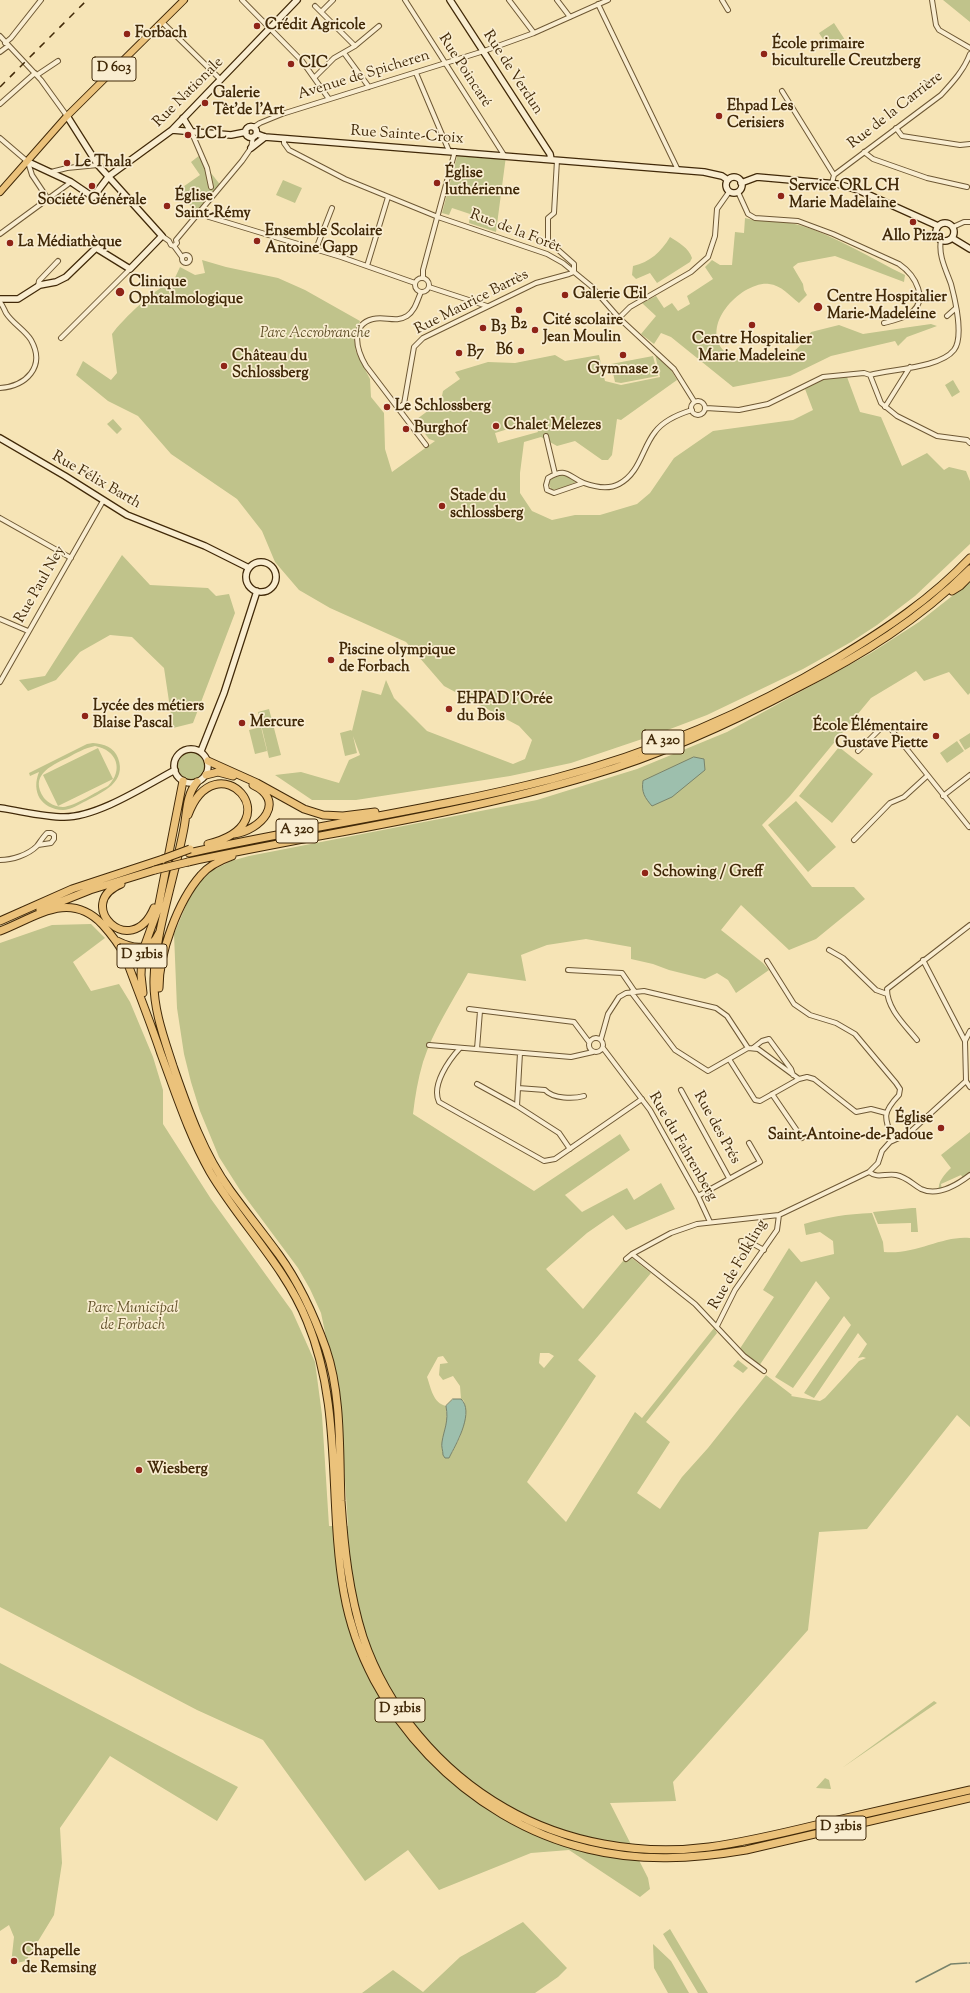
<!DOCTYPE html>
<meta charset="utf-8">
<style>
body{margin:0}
canvas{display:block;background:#f6e4b6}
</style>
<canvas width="970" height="1993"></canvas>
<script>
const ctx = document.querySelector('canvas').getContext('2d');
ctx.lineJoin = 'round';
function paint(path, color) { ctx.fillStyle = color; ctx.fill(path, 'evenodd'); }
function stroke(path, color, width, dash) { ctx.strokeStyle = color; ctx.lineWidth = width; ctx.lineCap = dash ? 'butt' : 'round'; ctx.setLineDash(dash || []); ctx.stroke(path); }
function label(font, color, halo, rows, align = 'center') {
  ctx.font = font + ' "Sorts Mill Goudy",serif'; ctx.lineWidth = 3.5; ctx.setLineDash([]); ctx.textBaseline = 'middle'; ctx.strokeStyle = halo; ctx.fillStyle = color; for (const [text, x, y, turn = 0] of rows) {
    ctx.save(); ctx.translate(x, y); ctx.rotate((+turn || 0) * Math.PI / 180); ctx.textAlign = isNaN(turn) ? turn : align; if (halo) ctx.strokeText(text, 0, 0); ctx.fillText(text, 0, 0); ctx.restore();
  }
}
paint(new Path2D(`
 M943,0H970V22Z
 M834,23L847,43L832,53L819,33Z
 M458,153L506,156L496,232L469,223L470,214L452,208L449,215L442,213Z
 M200,155L207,168L222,187L195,214L180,189L200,175L191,162Z
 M283,180L302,188L295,203L276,195Z
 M745,218C762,223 782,220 799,225C836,236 870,258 905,275L904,282L835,256L798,263L793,267L803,284L804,290L807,295L799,303C790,296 781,285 769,284C742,281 698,326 725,352C733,360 749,360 759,362C781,365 800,349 811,332L839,325L863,334L910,327L931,324L937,326L907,337L898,346L895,341L831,356L790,376L733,387L671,337L661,333L654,344L641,334L656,316L642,303L656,296L664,308L672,303L678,311L690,304L687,296L713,279L705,267L712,260L720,265H732L735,232L744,233Z
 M670,237C678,242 689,248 692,258L690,262L657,283L650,273L636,279L632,275L633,266C650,262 661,252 670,237Z
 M202,260L226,267L278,278L305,290L360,321L354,337L356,352L370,379L371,397L384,413L385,449L392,472L435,441L429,439L417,423L419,422L417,419L441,401L443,391L460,379L455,372L488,362L515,363L555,355L565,361L599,355L605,381L621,385L660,377L655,354L670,368L677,380L621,420L617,419L612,455L608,460H602L575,441L557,446L541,437L524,442L520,473V493L532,511L552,520L575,515H600L637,504L650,493L674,458L713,431L793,420L813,410L805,389L824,379L847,377L860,412L881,417L902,466L927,453L944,470L949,467L966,471L970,481V544L915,596L877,625L851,642L803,669L707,715L657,734L571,763L510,776L356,800H312L275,775L301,772L339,783L349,760L360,755L353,736L357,753L345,756L340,733L351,730L352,731L362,690L381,695L386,680L394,698L427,731L513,764L525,759L532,740L519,726L444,686L406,642L330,608L299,590L275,562L262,531L237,499L171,454L138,416L108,401L76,375L83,361L111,380L117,373L112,334C122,320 158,285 173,282L180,267L195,275L205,273ZM534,421L538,432L498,443L495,433Z
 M653,356L658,376L621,383L615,382L611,364Z
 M953,380L960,392L952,397L945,385Z
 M113,419L122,429L117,434L107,424Z
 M560,475H566L576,480V482L558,490L551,489L549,484L550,480Z
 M122,555L150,585L208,588L216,596L229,594L235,613L193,723L173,728L164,668L132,637L110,635L80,652L56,680L28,691L19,680L45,676Z
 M970,582V693L968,695L949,672L924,681L916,671L871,698L790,796L762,825L812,887H854L865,899L816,939L789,950L741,905L721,930L763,963L769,970L736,993L728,980L717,973L705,979L669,970L653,964L631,959V947L586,939L547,945L521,955L526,981L468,973C452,1002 433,1031 423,1062C418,1079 415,1096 413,1114L534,1191L620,1134L630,1150L565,1195L582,1212L627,1188L634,1200L661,1183L675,1209L626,1230L613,1215L587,1233L546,1269L583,1309L628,1255L651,1273L578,1360L596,1376L527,1482L566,1522L635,1412L642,1418L714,1328L717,1333L646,1422L670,1442L637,1493L660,1509L682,1477L708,1448L766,1375L792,1395L791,1396L820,1401L825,1398L859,1361L866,1358L863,1357L858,1358L867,1344L858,1333L814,1398L804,1393L851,1325L844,1316L793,1388L775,1377L830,1298L816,1281L759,1366L739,1350L774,1297L763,1290L789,1248L801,1262L834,1254L833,1241L820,1232L806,1235L804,1224C828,1217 846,1214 872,1213L883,1242L884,1252C916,1255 943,1235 970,1238V1427L957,1415L867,1529L819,1532L808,1630L673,1782L676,1801L610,1803L648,1878L650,1889L640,1897L569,1850L531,1853L439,1890L408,1850L365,1881L263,1740L197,1710L0,1607V943L52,925L91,924L105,938L73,962L91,991L119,984L130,1002L153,1057L163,1090V1124L211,1199L292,1311L315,1362L322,1415L329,1526H348L340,1404L321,1313L310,1289L298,1268L240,1190L219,1157L200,1111L191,1082L184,1054L177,1008L174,934L190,896L203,875L231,861L249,856L537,800L637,769L727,732L871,653L919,622ZM540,1353H549L554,1356L544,1368L539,1363ZM443,1356L448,1363L440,1364L439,1375L443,1380L453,1376L460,1386L461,1399L464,1401L466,1414L460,1437L449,1458L443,1455V1448L442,1443L447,1420L446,1406C433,1403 431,1388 427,1377L438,1357Z
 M269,709L281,755L269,758L258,712Z
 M261,727L267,751L255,754L249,730Z
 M970,733V747L965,750L959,740Z
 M957,741L964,751L947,763L940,753Z
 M93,743C104,744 114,747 118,758C127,782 103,792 86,801C79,804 71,810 63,810C41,809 31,792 39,772L30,776L29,773L87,744ZM95,746C117,750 124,770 108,786C96,792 75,806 63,807C56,807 48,803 44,798C29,776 50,766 67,758C76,753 85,748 95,746Z
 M839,747L873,774L832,823L799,796Z
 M98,748L113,779L58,806L43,775Z
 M178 766a14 14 0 1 1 28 0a14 14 0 1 1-28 0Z
 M796,801L836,847L808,872L768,825Z
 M970,1132V1173L963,1178L961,1175L941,1184L942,1190L939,1191C937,1182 945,1174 951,1168L941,1155Z
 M912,1208H916L918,1232H911V1223L878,1224L873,1212Z
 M738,1360L748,1368L743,1373L733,1366Z
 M0,1663L238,1787L217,1821L110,1756L60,1828L62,1863L54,1915L26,1961L11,1964L14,1937L9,1925L0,1931Z
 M934,1701L937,1703L842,1768Z
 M825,1778L829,1780L831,1789L816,1788Z
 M523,1922L567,1968L558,1977L535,1993H362L393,1970L423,1992L460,1957Z
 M670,1929L708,1993H698L663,1934Z
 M653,1944L671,1961L689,1993H668L654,1968Z`), '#c0c38b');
const water = new Path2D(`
 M694,757L704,759L705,770L672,797L652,806C645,798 641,792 643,781Z
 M453,1399H461C474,1411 458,1441 451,1454L449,1458H445L443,1455C443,1450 441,1447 442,1442C444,1429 449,1422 446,1406Z`);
paint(water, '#9dbfad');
stroke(water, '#78836b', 1);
stroke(new Path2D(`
 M969,1963H970
 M916,1982L951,1964L967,1963`), '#78836b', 1.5);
const street = new Path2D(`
 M242,0L302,61L329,99
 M405,0L504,155
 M509,0L534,33
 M557,0L570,17
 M722,0L728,10
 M932,0L936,25L939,30L970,48
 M598,4L678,170
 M315,6L355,46
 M321,12L333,0
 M162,22L220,79
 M0,36L41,80L67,116
 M5,43L11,38L41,0
 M0,52L8,46
 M344,53L369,87
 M416,73L449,151
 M37,75L58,61
 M315,77L334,58L355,46L379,26
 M782,91L834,175
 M0,104L35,73
 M254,127L260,123L282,114L484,51L534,33L608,0
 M896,128L902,136L960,145L970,144
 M191,131L207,168L211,187
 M0,138L28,162L32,175L48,199
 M284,139V143L289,150L345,179L438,217L547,254L563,263L591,286L619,318L674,369L694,401
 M864,152L873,159L927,178L967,187
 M557,160L554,213L548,218V241L574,264V272
 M51,172L67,168L98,165
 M832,183L834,175L941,95C953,82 964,70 970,54
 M738,192L748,214L755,218L798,221L833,234L899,264C915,275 931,301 908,315C901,319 892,321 884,323
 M201,211L209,217L341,257L415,283
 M953,227L964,222H970
 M0,234L71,182
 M162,236L169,241L171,245L174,246L182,257
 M174,246L177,243L176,240L242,161L251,148L253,137
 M316,249L332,208
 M182 259a4 4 0 1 1 8 0a4 4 0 1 1-8 0Z
 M367,266L388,197
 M423,277V270L455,151
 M415 285a7 7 0 1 1 14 0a7 7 0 1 1-14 0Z
 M38,286L39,281L58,261
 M429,287L487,306
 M421,292C417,301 415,311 407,316C396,323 385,316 373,319C349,325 357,351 366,366L426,445
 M0,302C3,306 4,309 6,313C12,323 25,330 31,340C46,367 26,386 0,388
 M947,316L956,308
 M619,318L630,307L691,272L708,257L715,236L717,209L729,192
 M61,338L130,269
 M870,375L881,403L897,416L937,436L967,440L970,443
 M691 408a7 7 0 1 1 14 0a7 7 0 1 1-14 0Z
 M399,407L404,404L414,347L423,338L536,283L569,274L574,272
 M885,407L910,367
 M706,408L739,410L768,404L823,377L864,373L870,375C892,369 940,368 954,350C964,337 955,299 951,284C946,270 938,255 941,240
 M546,436L555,474
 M583,483L554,493L547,490L546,485L548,478C567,466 568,477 584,483C595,487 608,490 619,484C640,473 642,448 655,432C663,421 679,414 692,410
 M0,518L71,558
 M0,619L28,631
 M0,682L103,501
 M858,751L881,728H890L969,827
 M943,796L970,775
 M854,840L890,803L904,797L927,776
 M0,860C12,860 28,855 37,846C40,842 43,837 47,833H51L54,835V839L51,843L38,845
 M829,950L843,958L876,990L887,994
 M923,960L965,1041
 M767,961L794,1004L810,1015L836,1023L855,1034L896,1083L900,1089L899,1095C882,1113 884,1117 893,1140
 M568,970L622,973L635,992
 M631,992L675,1050L708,1071L729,1059L755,1100L760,1101L799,1079
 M469,1009L574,1022L589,1042
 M589 1045a7 7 0 1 1 14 0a7 7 0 1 1-14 0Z
 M601,1039L608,1014L619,997L626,993L644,991L716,1008L727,1016L748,1048L758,1049L799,1079L807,1077L814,1079L856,1112L871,1109L886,1113
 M917,1040C905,1025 887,1009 887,989L970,925
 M429,1045L571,1057L593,1052
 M460,1048C449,1060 431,1085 439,1102L544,1161L555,1159L642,1099
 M603,1048L650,1110L698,1196L710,1222
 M753,1048L762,1041L769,1039L791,1069L793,1075
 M477,1049L480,1011
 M729,1059L748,1048
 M966,1081L970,1087
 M477,1084L517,1106L559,1133L570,1149
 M518,1088L545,1090C553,1099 574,1099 584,1096
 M681,1090L729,1178
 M772,1094L802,1138
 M517,1106L520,1053
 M869,1172C878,1179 886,1173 896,1175C907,1177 912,1184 921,1189C938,1197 957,1185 970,1175
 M698,1196L760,1162L749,1143
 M741,1241H748L764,1250
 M632,1254L695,1304L744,1356L764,1371
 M626,1259L632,1254L671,1233L697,1224L779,1215L869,1172L878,1163L882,1151L890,1142L908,1134L966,1081L965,1041L970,1031
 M717,1326L735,1290L777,1230L779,1215`);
const secondary = new Path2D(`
 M450,0L550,154L551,159
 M183,118L191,131
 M245.5 132a5.5 5.5 0 1 1 11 0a5.5 5.5 0 1 1-11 0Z
 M172,130L231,135L246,132
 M257,134L265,137L704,172L722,176L728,180
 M251,148L265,137
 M28,162L71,182L93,197L109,176L172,130L297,0
 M726 185a8 8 0 1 1 16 0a8 8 0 1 1-16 0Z
 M741,183L757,177L837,184L858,190L938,226
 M936 232a9 9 0 1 1 18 0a9 9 0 1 1-18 0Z
 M952,238L970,249
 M0,299H18L40,285L56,282L66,277L96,248L130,269L162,236L98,165L67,116
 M0,438L65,476L127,515L205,546L249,568
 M246 577a15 15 0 1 1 30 0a15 15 0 1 1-30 0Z
 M174 766a17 17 0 1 1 34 0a17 17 0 1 1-34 0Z
 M201,751L224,693L257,591
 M0,808C21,811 43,817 64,817C98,817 145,786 175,770`);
const primary = new Path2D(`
 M0,192L67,116L184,0`);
const highway = new Path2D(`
 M952,591L960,586L970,576
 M208,761L257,783L304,809L323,815L343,816L375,812
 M206,775L218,772L233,776
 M197,782C186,795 187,812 184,828C181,844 177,860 173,876C165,909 155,944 154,979C153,1009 164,1038 173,1066C188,1109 203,1153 230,1190C246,1212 263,1233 279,1255C300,1284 314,1315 326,1349C342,1396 339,1452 341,1501C344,1547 349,1593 363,1637C387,1708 440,1771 505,1808C565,1843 640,1856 709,1847C746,1842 783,1833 820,1824C870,1813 920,1801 970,1790
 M188,815C216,739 295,823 208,844
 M234,834C261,830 287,801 253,785
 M189,853C310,826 432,810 552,779C652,753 750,711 838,658C886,629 931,599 970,558
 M188,862C322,833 460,815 592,775C664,754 733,722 799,687C862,655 920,619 970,569
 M121,884C73,904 131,962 154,908
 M40,910L90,890L155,870
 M0,921L72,889L163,859
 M0,931C36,917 69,890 102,924C111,934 119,944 125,956C137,989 150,1021 161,1054C176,1094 189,1135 210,1172C240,1223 285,1266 307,1321C343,1407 328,1503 344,1593C365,1714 468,1821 588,1849C641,1862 693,1859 746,1850L970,1798
 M117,941C133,949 151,952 159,933
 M159,988C159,953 178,901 201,875C209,865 221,860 232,856
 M143,993L141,975L142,953L158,909L183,781`);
stroke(street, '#6e5834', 6);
stroke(secondary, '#412908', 8);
stroke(primary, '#412908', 8);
stroke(highway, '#412908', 9);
stroke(street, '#f9edd0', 4);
stroke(secondary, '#f9edd0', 5.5);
stroke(primary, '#ebc27b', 6);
stroke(highway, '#ebc27b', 7);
stroke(new Path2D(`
 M0,87L87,0`), '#412908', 1.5, [7, 7]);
const highwayBridge = new Path2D(`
 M163,859L190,849
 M155,870L188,862`);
stroke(highwayBridge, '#412908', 9, []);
stroke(highwayBridge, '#ebc27b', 7);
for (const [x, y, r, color] of [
 [257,26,4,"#8f2418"],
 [127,34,4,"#8f2418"],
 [764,54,4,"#8f2418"],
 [291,64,4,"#8f2418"],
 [205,103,4,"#8f2418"],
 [719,116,4,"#8f2418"],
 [188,135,4,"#8f2418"],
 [67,163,4,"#8f2418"],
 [437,183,4,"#8f2418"],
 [92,186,4,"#8f2418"],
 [781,196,4,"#8f2418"],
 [167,206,4,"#8f2418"],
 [913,222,4,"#8f2418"],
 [257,241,4,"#8f2418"],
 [10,243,4,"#8f2418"],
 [120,292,5,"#8f2418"],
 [565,295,4,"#8f2418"],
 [818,307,5,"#8f2418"],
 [519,310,4,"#8f2418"],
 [752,325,4,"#8f2418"],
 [483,328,4,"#8f2418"],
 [535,330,4,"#8f2418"],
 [521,351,4,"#8f2418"],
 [459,353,4,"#8f2418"],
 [623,355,4,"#8f2418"],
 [224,366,4,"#8f2418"],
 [387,407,4,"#8f2418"],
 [496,426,4,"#8f2418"],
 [406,429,4,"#8f2418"],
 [442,506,4,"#8f2418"],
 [331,660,4,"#8f2418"],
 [449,709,4,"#8f2418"],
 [85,716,4,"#8f2418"],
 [242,723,4,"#8f2418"],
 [936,736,4,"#8f2418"],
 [645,873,4,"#8f2418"],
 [941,1128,4,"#8f2418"],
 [139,1470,4,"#8f2418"],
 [14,1961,4,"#8f2418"]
]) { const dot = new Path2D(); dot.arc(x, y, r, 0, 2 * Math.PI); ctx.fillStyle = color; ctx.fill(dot); stroke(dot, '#f9edd0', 1.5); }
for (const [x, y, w] of [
 [114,69,44],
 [663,742,42],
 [297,831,42],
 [142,956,50],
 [400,1710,50],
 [841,1828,50]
]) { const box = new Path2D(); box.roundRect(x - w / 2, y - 12, w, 24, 3); ctx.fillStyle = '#f9edd0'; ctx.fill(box); stroke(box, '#412908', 1); }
label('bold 14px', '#412908', null, [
 ["D 603",114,69],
 ["A 320",663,742],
 ["A 320",297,831],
 ["D 31bis",142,956],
 ["D 31bis",400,1710],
 ["D 31bis",841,1828]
]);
label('bold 15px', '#412908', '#f9edd0', [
 ["Crédit Agricole",265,26],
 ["Forbach",135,34],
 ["École primaire",772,45],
 ["biculturelle Creutzberg",772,62],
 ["CIC",299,64],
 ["Galerie",213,94],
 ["Têt'de l'Art",213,111],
 ["Ehpad Les",727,107],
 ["Cerisiers",727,124],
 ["LCL",196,135],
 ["Le Thala",75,163],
 ["Église",445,174],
 ["luthérienne",445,191],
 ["Service ORL CH",789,187],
 ["Marie Madelaine",789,204],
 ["Église",175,197],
 ["Saint-Rémy",175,214],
 ["Société Générale",92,201,"center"],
 ["Ensemble Scolaire",265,232],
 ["Antoine Gapp",265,249],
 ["Allo Pizza",913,237,"center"],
 ["La Médiathèque",18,243],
 ["Clinique",129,283],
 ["Ophtalmologique",129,300],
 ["Galerie Œil",573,295],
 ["Centre Hospitalier",827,298],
 ["Marie-Madeleine",827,315],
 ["Cité scolaire",543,321],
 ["Jean Moulin",543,338],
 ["B2",519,325,"center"],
 ["B3",491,328],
 ["Centre Hospitalier",752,340,"center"],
 ["Marie Madeleine",752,357,"center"],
 ["B6",513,351,"right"],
 ["B7",467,353],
 ["Château du",232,357],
 ["Schlossberg",232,374],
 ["Gymnase 2",623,370,"center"],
 ["Le Schlossberg",395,407],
 ["Chalet Melezes",504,426],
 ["Burghof",414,429],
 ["Stade du",450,497],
 ["schlossberg",450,514],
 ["Piscine olympique",339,651],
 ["de Forbach",339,668],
 ["EHPAD l'Orée",457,700],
 ["du Bois",457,717],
 ["Lycée des métiers",93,707],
 ["Blaise Pascal",93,724],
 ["Mercure",250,723],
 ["École Élémentaire",928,727,"right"],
 ["Gustave Piette",928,744,"right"],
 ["Schowing / Greff",653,873],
 ["Église",933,1119,"right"],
 ["Saint-Antoine-de-Padoue",933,1136,"right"],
 ["Wiesberg",147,1470],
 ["Chapelle",22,1952],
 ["de Remsing",22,1969]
], 'left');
label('15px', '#412908', '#f9edd0', [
 ["Rue Poincaré",464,71,57],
 ["Rue de Verdun",512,73,57],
 ["Avenue de Spicheren",364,76,-17],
 ["Rue Nationale",189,93,-45],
 ["Rue de la Carrière",896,111,-38],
 ["Rue Sainte-Croix",407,136,4],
 ["Rue de la Forêt",515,232,21],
 ["Rue Maurice Barrès",472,303,-27],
 ["Rue Félix Barth",96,481,30],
 ["Rue Paul Ney",41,585,-60],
 ["Rue des Prés",716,1128,61],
 ["Rue du Fahrenberg",682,1147,60],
 ["Rue de Folkling",739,1265,-60]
]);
label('italic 15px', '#615029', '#f9edd0', [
 ["Parc Accrobranche",315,334],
 ["Parc Municipal",133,1309],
 ["de Forbach",133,1326]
]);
</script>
